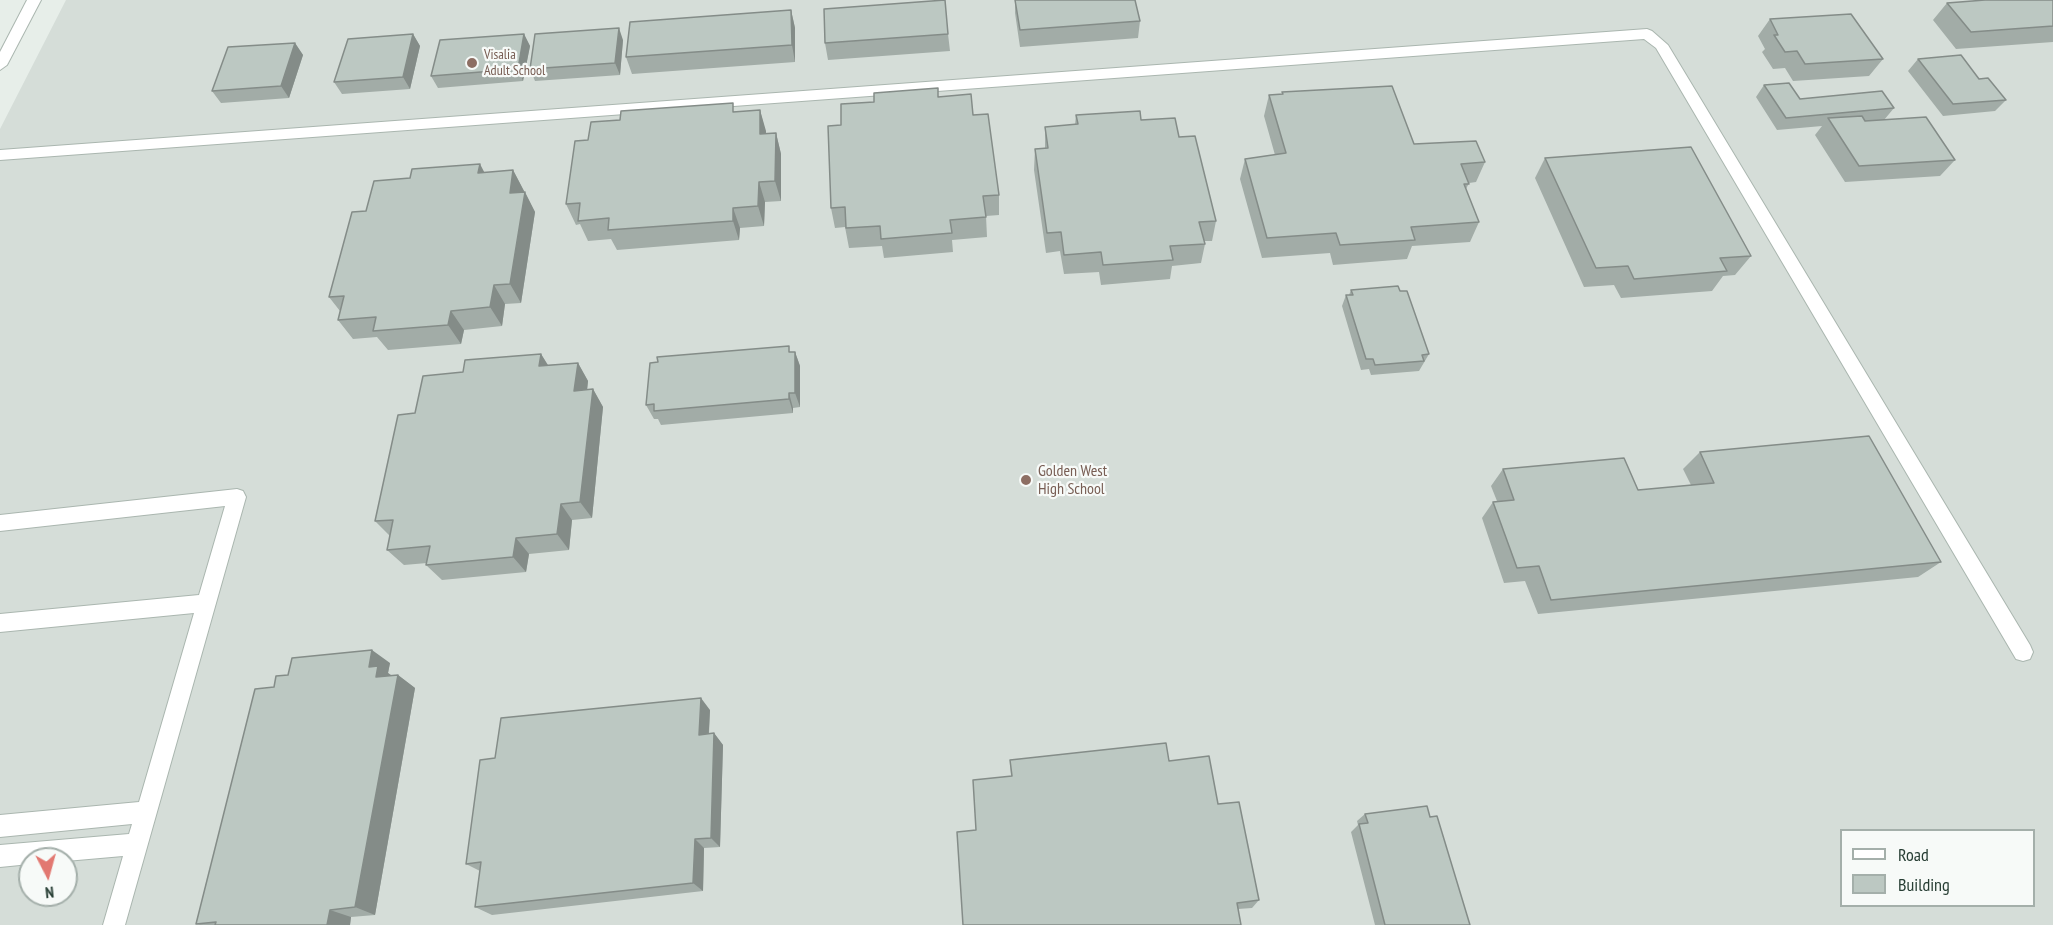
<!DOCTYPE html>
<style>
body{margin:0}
#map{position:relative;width:2053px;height:925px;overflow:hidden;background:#e7eee9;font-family:"PT Sans Narrow",sans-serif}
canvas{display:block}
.legend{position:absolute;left:1840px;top:829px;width:195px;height:78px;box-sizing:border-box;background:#f7faf8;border:2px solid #a4afaa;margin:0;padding:8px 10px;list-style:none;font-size:18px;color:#273e34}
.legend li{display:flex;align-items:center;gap:12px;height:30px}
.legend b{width:30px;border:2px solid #a4afaa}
.north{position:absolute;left:18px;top:847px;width:60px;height:60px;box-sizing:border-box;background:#f7faf8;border:2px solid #a4afaa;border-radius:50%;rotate:174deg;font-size:16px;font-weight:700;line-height:24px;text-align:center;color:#273e34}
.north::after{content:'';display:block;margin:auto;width:21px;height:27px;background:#e27871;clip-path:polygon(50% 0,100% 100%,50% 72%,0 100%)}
</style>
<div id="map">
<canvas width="2053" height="925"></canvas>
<ul class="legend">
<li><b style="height:8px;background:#fff"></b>Road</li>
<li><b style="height:16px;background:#bcc8c2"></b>Building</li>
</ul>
<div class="north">N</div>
</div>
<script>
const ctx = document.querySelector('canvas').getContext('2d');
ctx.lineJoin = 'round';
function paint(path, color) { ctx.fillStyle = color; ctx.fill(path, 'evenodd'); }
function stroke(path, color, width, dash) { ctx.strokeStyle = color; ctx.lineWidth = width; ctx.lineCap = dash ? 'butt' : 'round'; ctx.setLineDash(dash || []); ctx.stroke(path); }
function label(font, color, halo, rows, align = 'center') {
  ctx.font = font + ' "PT Sans Narrow",sans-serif'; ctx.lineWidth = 4.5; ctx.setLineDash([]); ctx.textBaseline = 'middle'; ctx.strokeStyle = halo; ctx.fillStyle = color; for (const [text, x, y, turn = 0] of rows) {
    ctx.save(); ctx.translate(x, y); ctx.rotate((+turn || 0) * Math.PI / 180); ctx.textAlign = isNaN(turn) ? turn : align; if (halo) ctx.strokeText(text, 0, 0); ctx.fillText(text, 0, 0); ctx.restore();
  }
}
paint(new Path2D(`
 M66,0H2053V925H0V129ZM1842,830H2034V906H1842ZM30,859H66V895H30Z`), '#d5ddd8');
const service = new Path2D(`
 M1647,29L1652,31L1668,45L2030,645L2033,652L2030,659L2023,661L2016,659L1656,48L1644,39L0,160V150Z
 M237,489L243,491L246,497L125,925H103L123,856L66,861V859H30V864L0,867V845L129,834L132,824L0,837V815L139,802L194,613L0,632V614L199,595L225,506L0,531V515Z`);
const tertiary = new Path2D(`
 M27,0H41L7,65L0,70V52Z`);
stroke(service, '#aab6af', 2);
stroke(tertiary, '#aab6af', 2);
paint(service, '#fff');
paint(tertiary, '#fff');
paint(new Path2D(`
 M1015,0H1135L1140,21L1138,38L1020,47L1015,13Z
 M2053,0V42L1956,49L1933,20L1947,3Z
 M791,10L795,28V62L632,74L626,57Z
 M1770,19L1883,59L1869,76L1793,81L1785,68L1773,69L1762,52L1765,49L1758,36Z
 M413,34L420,46L410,89L342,94L334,82Z
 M524,34L530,46L523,81L438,88L431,76Z
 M948,34L950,51L828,60L825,43Z
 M623,40L620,75L535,81L530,69Z
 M295,43L303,55L289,98L221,103L212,91Z
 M1918,59L1979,79L2006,100L1995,111L1943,116L1908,71Z
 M1764,85L1800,99L1894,108L1884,120L1955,160L1940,176L1845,182L1815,135L1822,126L1777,130L1756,97Z
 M1282,92L1414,144L1485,162L1476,182L1469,183L1466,189L1479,222L1470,242L1412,246L1407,259L1333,265L1330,253L1262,258L1240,179L1245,159L1275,155L1264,116L1269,95L1282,94Z
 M938,97L973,115L999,195V215L986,216L987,237L952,240L953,252L884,258L882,246L849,248L845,227L835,228L831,208L841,125Z
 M760,110L766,134L776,133L781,154V201L765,202L764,226L740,228L739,240L617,250L611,239L588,241L580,224L576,225L566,204L588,140L620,120Z
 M1076,115L1141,120L1179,137L1216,221L1212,241H1204L1205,244L1201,263L1172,266L1170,279L1101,285L1099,272L1064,274L1060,251L1046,253L1034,170L1035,149L1045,148V127L1075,125Z
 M1545,158L1751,256L1735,275L1723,276L1712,291L1621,298L1614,285L1584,287L1535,178Z
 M513,170L535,212L521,303L505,304L502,326L464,330L461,344L388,350L377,337L353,339L338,320L340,311L329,297L366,211L484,173Z
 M1351,290L1429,354L1419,371L1371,375L1369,369L1361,370L1342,306L1346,295H1349Z
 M791,352H795L800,366V407L793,408V413L661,425L658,419H654L646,405Z
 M541,354L548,365L578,363L588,381L587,390L593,389L603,407L592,518L572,520L569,550L529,554L526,572L442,580L426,565L427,563L404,565L387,550L390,536L375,521L415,413L463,372Z
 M1700,452L1941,562L1918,577L1538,614L1525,581L1504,583L1482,518L1493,502L1497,501L1491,486L1503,469L1638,490L1691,485L1683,469Z
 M390,663L388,673L391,675H398L415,688L375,915L351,917L350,925H200L196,924L274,687Z
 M710,710L709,734L714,733L723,745L720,847L704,848L703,891L492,915L475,907L480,871L466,864L495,758Z
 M1010,760L1169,761L1218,804L1259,900L1252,908L1238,909L976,830L1011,776Z
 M1365,814L1430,817L1470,925H1375L1351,832L1358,825L1357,821Z`), '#a2aca7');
paint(new Path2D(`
 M791,10L795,28V62L792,45Z
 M619,28L623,40L620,75L615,63Z
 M413,34L420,46L410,89L403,77Z
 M524,34L530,46L523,81L518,69Z
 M295,43L303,55L289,98L281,86Z
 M760,110L766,131L765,155L760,134Z
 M776,133L781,154V201L775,181Z
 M480,164L491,185L478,173Z
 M513,170L524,191L520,213L510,193Z
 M759,182L765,202L764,226L758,206Z
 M525,192L535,212L521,303L510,284Z
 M733,208L740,228L739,240L733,221Z
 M494,285L505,304L502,326L490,307Z
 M451,311L464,330L461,344L448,325Z
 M795,352L800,366V407L795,393Z
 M541,354L552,372L539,366Z
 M578,363L588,381L585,409L574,391Z
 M593,389L603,407L592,518L580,502Z
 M789,393L793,408V413L789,399Z
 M561,504L572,520L569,550L557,534Z
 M516,538L529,554L526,572L513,557Z
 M372,650L390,663L388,673L396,679L376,677L369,667Z
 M398,675L415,688L375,915L355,907Z
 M701,698L710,710L708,746L699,735Z
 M714,733L723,745L720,847L711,838Z
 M695,839L704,848L703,891L693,883Z
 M330,910L351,917L350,925H327Z`), '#848c88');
const building = new Path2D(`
 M945,0L948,34L825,43L824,9Z
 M1015,0H1135L1140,21L1020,30Z
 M1985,0H2053V26L1971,32L1947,3Z
 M791,10L792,45L626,57L630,22Z
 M1851,14L1883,59L1805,64L1797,51L1785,52L1774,35H1778L1770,19Z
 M619,28L615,63L530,69L535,34Z
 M413,34L403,77L334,82L348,39Z
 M524,34L518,69L431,76L440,40Z
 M295,43L281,86L212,91L228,47Z
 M1961,55L1979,79L1988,78L2006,100L1953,104L1918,59Z
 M1789,83L1800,99L1882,91L1894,108L1786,118L1764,85Z
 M1392,86L1414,144L1476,141L1485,162L1461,164L1469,184H1464L1479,222L1411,227L1415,240L1340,245L1336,233L1267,238L1245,159L1286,153L1269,95L1283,94L1282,92Z
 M938,88V97L971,94L973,115L988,114L999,195L983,196L986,217L950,220L952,233L881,239L880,226L846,228L845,207L831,208L828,126L841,125V104L874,102V93Z
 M733,103V112L760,110V134L776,133L775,181L759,182L758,206L733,208V221L608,230L609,218L578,221L580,203L566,204L575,141L588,140L591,122L620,120L621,111Z
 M1140,111L1141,120L1175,118L1179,137L1195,136L1216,221L1199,222L1205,244L1170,246L1173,260L1103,265L1101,252L1064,255L1061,232L1047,233L1035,149L1048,148L1045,127L1078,124L1076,115Z
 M1862,116L1865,121L1926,117L1955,160L1859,166L1828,118Z
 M1691,147L1751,256L1720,258L1727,271L1634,279L1628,266L1596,268L1545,158Z
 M480,164L478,173L513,170L510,193L525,192L510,284L494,285L490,307L451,311L448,325L373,331L376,317L338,320L344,296L329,297L352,212L366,211L374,181L410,178L412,169Z
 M1398,286L1400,291H1407L1429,354L1422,355L1424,361L1375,365L1373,359H1366L1346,295H1353L1351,290Z
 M789,346V352H795V393H789V399L654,411V404L646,405L650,363L658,362L657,357Z
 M541,354L539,366L578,363L574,391L593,389L580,502L561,504L557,534L516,538L513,557L426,565L430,546L387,550L393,520L375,521L398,415L415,413L423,376L463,372L465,360Z
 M1869,436L1941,562L1551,600L1539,566L1517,568L1493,502L1514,500L1503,469L1624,458L1638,490L1714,483L1700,452Z
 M372,650L369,667L378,666L376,677L398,675L355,907L330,910L327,925H215L216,922L196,924L255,689L274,687L276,676L288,675L292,658Z
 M701,698L699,735L714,733L711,838L695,839L693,883L475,907L481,862L466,864L480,760L495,758L501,718Z
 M1166,743L1169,761L1209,756L1218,804L1239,802L1259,900L1237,903L1241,925H963L957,832L976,830L973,780L1012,776L1010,760Z
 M1427,806L1430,817L1437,816L1470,925H1385L1359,824L1368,823L1365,814Z`);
paint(building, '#bcc8c2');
stroke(building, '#848c88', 1.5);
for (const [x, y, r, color] of [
 [472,63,6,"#8d6e63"],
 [1026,480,6,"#8d6e63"]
]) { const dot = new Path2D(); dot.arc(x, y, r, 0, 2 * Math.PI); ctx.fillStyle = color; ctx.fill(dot); stroke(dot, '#f7faf8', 2); }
label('14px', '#785e54', '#f7faf8', [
 ["Visalia",484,55],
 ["Adult School",484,71]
], 'left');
label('16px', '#785e54', '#f7faf8', [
 ["Golden West",1038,471],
 ["High School",1038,489]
], 'left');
</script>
